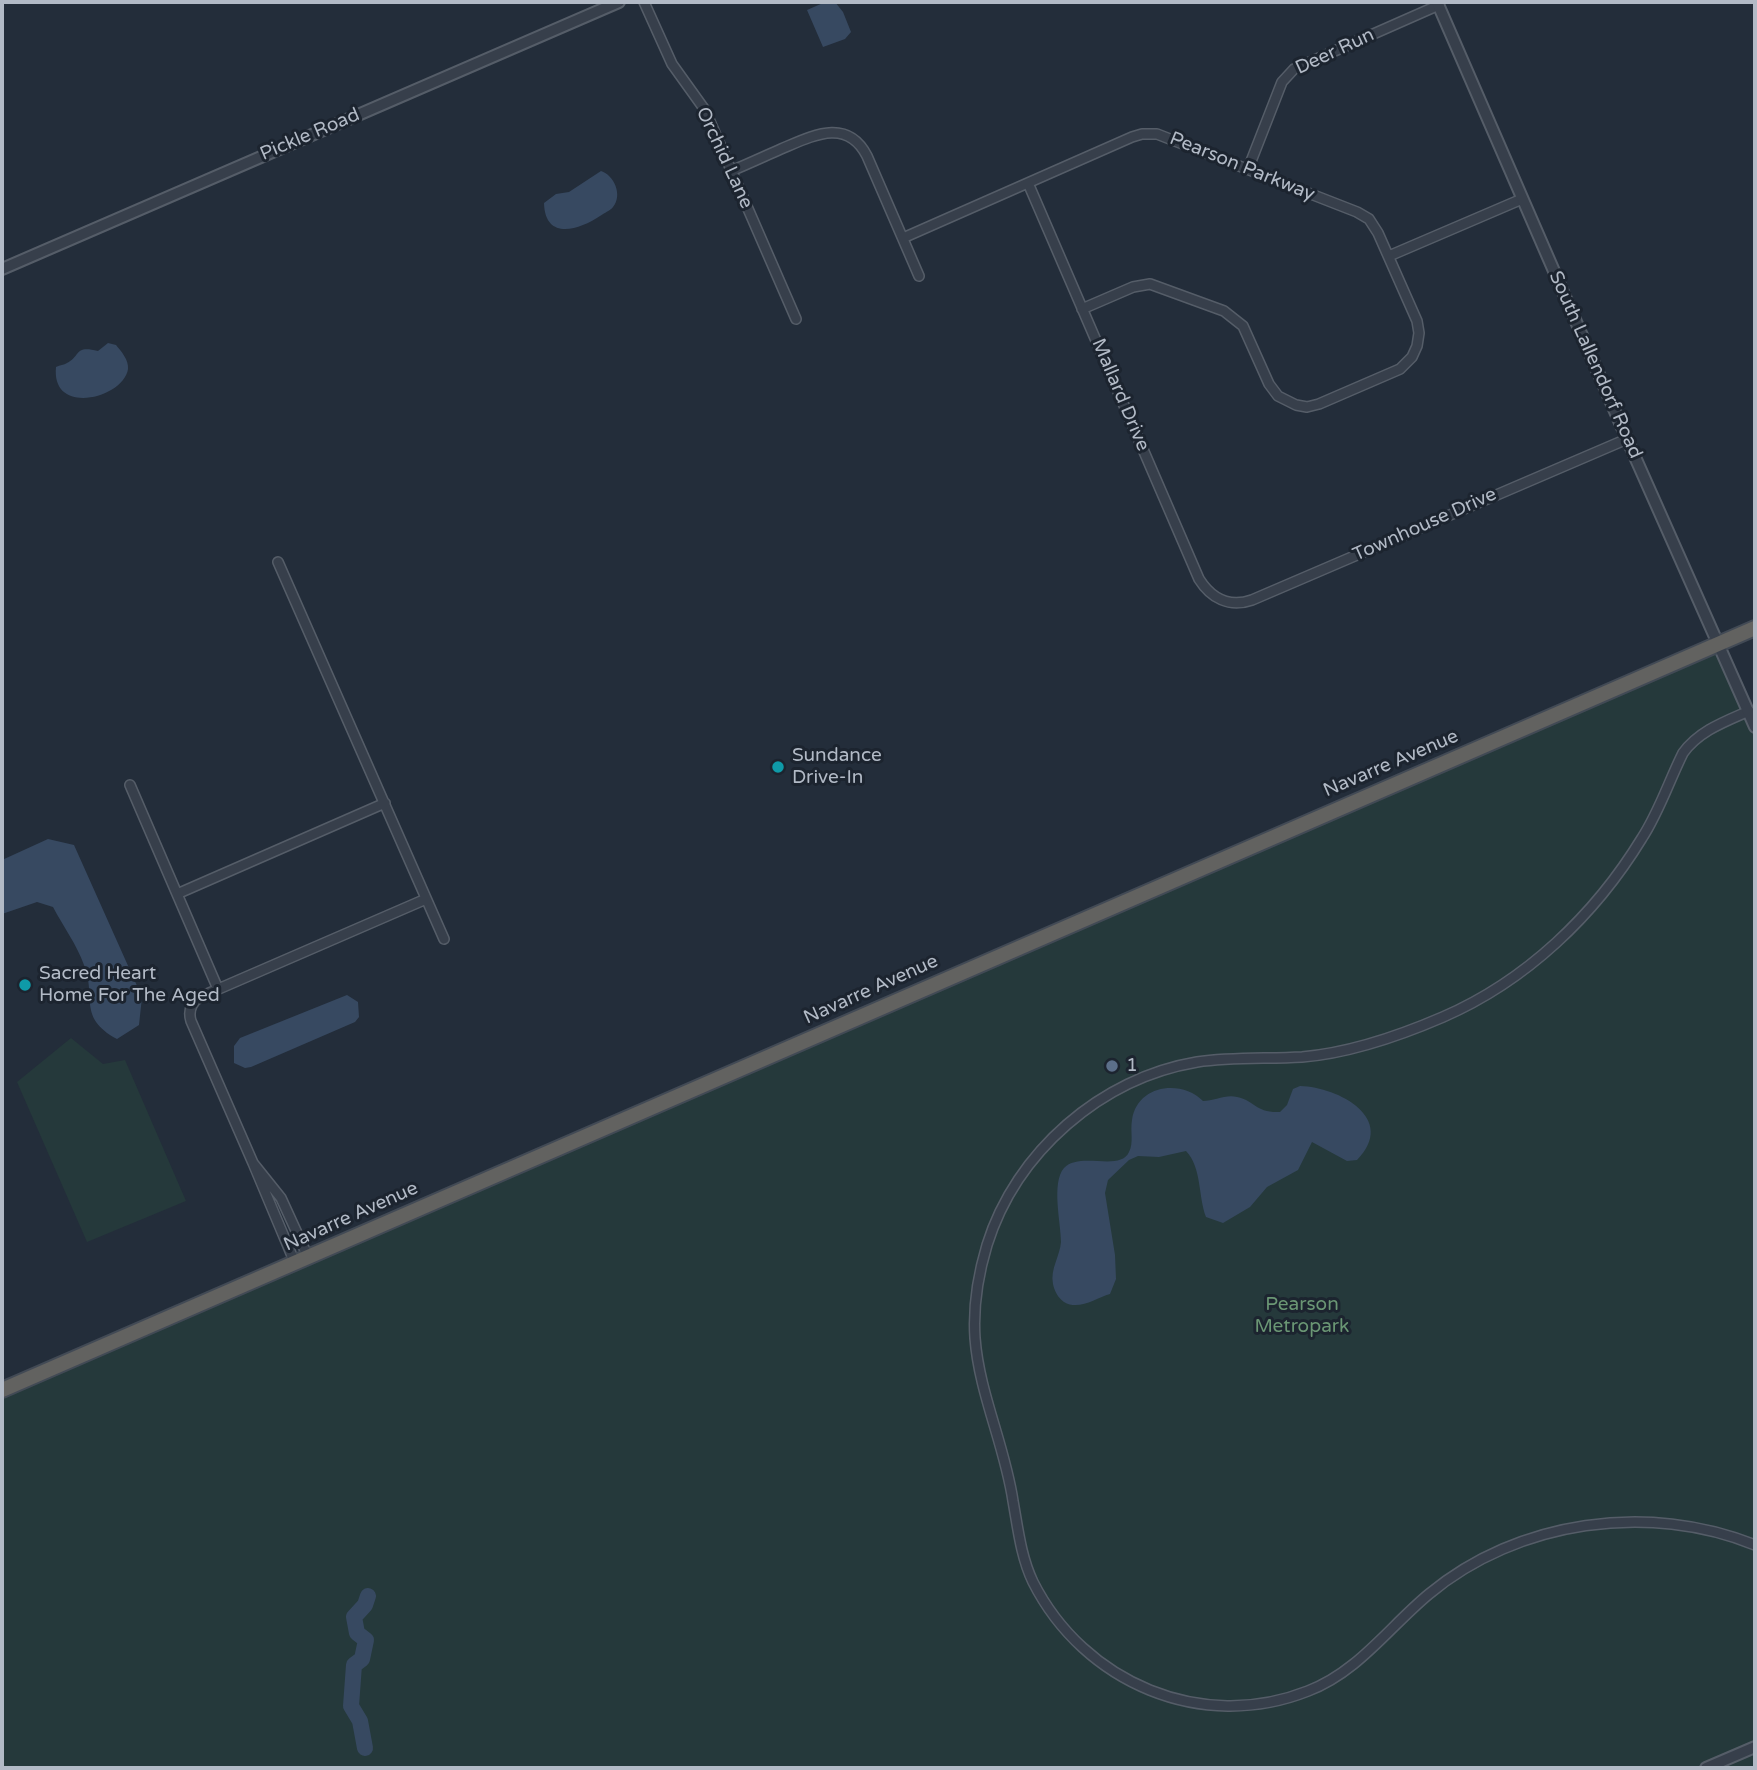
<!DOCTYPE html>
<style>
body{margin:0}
#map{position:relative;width:1757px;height:1770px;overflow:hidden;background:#232d3a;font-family:"Varela Round",sans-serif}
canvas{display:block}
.frame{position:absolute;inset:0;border:4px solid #b2bac6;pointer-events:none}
</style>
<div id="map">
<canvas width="1757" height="1770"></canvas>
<div class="frame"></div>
</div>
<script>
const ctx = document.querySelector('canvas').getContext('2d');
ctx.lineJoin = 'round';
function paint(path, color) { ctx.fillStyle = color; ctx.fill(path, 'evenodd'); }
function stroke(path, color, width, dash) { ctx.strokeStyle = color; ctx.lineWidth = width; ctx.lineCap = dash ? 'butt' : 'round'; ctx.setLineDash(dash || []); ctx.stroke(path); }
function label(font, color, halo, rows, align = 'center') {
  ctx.font = font + ' "Varela Round",sans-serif'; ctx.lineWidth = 6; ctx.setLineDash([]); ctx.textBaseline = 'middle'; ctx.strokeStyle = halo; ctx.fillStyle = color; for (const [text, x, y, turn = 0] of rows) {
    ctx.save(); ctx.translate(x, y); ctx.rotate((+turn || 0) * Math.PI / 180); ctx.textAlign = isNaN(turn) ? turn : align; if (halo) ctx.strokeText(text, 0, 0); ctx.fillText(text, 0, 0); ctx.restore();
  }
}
paint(new Path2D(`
 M1720,643L1755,727V1768H2V1389Z
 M71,1038L103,1064L125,1060L186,1201L87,1242L17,1082Z`), '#25393b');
paint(new Path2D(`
 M835,2L843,12L851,32L845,39L823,47L807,10L823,3Z
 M601,171C614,175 623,195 613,207C611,210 604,213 600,216C579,230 545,241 544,203L556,194L569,192Z
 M108,343L116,345C121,351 129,360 128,369C124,398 51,417 56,367C60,365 64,365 67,363C81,356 74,345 98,351Z
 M48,839L74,845L142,997L139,1025L117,1039C77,1017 97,998 84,965C77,945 63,926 53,907L37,902L2,914V860Z
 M347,995L358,1002L359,1017L355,1022L251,1067L245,1068L234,1063V1046L240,1038Z
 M1300,1086C1339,1087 1398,1119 1357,1160L1347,1161L1312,1142L1298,1170L1267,1187L1250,1207L1223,1223L1206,1217C1198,1196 1202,1168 1186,1151L1159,1157L1138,1156L1129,1160L1108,1180L1105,1193L1115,1255L1116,1279L1110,1294C1096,1298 1079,1311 1064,1302C1058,1298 1054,1290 1053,1284C1050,1269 1060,1256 1061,1242C1061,1223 1051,1183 1064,1168C1080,1151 1120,1172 1129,1152C1134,1143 1130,1131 1132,1120C1137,1085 1181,1079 1203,1101C1214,1101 1226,1094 1237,1097C1256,1101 1255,1113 1280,1112L1287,1105L1293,1089Z`), '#374961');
stroke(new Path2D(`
 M365,1748L360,1721L351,1706L354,1665L362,1659L366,1640L357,1633L354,1617L365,1605L368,1596`), '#374961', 16);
const minor = new Path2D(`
 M644,2L672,64L705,110L796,319
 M1248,169L1282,82L1294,69L1439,5
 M731,171C748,164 765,156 781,149C812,136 847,117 867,156L919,276
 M1028,183L1199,579C1211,598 1229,608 1252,600L1627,439
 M903,238L1132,137L1142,134H1157L1357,212L1369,219L1378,233L1417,321L1419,333L1417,346L1412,357L1400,369L1319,404L1307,407L1296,405L1278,396L1269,384L1243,326L1224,311L1150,284L1133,287L1082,309
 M1389,256L1522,199
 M278,562L444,939
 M1749,711C1724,722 1699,731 1683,753C1669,781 1659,812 1642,838C1595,915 1526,981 1443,1017C1399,1036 1350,1053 1302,1057C1267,1059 1232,1057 1197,1062C1101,1078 1016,1152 987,1245C978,1275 973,1308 975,1338C979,1393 1005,1446 1013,1501C1018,1529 1021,1557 1033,1582C1084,1683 1202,1733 1308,1691C1358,1672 1389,1627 1429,1594C1518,1520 1649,1502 1755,1545
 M130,785L218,989
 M177,894L385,803
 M253,1163L191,1021C188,1011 191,1003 200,997L426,899
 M295,1263L253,1163L281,1198L308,1257`);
const tertiary = new Path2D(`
 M1437,2L1627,439L1755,727
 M2,269L619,2
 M1706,1768L1755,1747`);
const trunk = new Path2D(`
 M2,1390L1755,628`);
stroke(minor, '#555d68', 12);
stroke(tertiary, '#555d68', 14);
stroke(trunk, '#424a55', 18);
stroke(minor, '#373f4b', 9);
stroke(tertiary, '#373f4b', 10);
stroke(trunk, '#626260', 14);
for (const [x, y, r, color] of [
 [778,767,7,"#0f9aa8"],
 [25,985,7,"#0f9aa8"],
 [1112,1066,7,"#5c6f8a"]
]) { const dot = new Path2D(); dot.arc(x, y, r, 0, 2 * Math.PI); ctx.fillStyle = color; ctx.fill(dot); stroke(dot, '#1c242f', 2.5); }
label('19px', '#b2bac6', '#1c242f', [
 ["Deer Run",1335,52,-25],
 ["Pickle Road",310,135,-23],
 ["Orchid Lane",724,158,65],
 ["Pearson Parkway",1242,167,22],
 ["South Lallendorf Road",1595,365,66],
 ["Mallard Drive",1120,395,67],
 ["Townhouse Drive",1425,525,-24],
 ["Navarre Avenue",1391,764,-23],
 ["Navarre Avenue",871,990,-24],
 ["Navarre Avenue",351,1217,-24]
]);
label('19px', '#b2bac6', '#1c242f', [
 ["Sundance",792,756],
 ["Drive-In",792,778],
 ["Sacred Heart",39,974],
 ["Home For The Aged",39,996],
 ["1",1126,1066]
], 'left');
label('19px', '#6a9674', '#1c242f', [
 ["Pearson",1302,1305],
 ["Metropark",1302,1327]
]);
</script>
